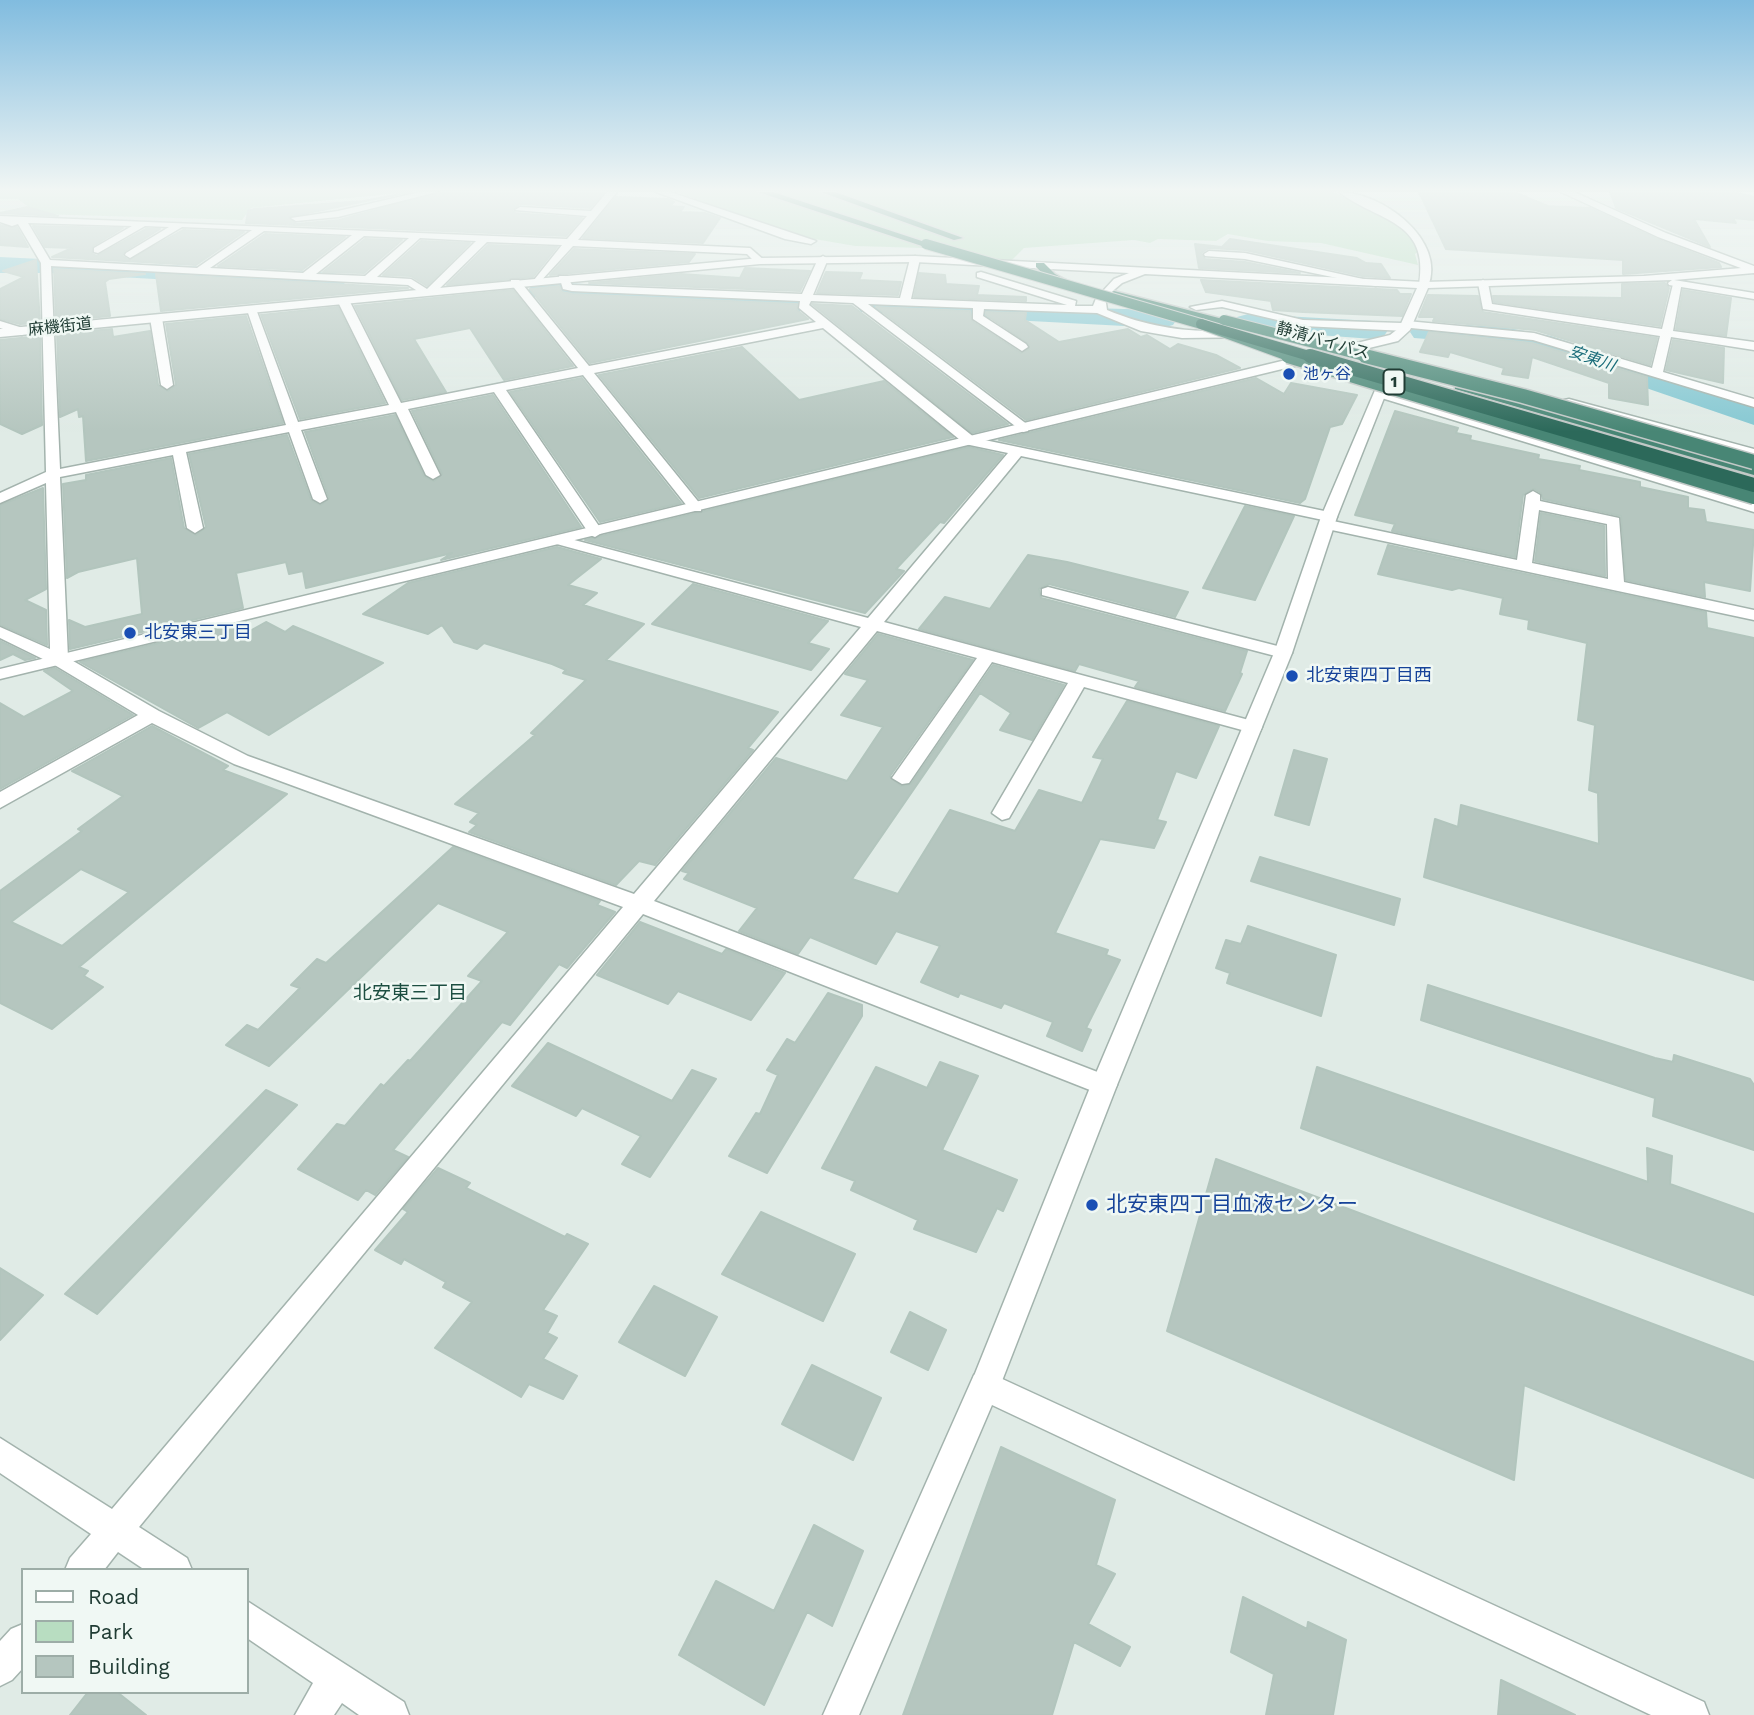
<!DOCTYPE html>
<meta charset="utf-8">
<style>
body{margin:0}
#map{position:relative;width:1754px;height:1715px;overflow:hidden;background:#e0ebe6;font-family:"Work Sans",sans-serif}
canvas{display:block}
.legend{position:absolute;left:21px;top:1568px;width:228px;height:126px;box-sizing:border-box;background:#f0f8f4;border:2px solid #9dada7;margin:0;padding:9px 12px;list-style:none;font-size:21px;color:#203c34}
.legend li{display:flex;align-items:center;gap:14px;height:35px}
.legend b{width:35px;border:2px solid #9dada7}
</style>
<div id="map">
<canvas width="1754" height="1715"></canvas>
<ul class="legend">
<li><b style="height:9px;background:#fff"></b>Road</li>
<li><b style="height:19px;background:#b8ddc1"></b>Park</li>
<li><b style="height:19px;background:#b5c6bf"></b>Building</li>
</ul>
</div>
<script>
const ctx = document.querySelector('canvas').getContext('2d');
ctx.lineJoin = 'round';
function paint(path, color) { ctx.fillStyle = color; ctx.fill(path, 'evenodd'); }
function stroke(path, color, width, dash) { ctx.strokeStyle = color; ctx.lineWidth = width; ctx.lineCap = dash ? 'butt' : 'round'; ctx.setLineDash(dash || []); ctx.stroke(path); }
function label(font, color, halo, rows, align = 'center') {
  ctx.font = font + ' "Work Sans","Noto Sans JP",sans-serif'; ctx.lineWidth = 5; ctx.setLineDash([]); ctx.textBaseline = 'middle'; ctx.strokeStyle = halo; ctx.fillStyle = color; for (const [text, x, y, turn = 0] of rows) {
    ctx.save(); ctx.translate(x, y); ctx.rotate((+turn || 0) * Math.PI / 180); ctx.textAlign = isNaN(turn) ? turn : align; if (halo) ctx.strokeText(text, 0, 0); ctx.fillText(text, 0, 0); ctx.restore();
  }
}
paint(new Path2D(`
 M0,192H483L427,206L400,193L251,208L242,220L37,214L18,199H0Z
 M677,192H1334L1409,231L1420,250L1415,254L1418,265L1321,243L1267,241L1228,234L1216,241L1158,239L1150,243L1134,240L1024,248L1004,268L923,248L855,246L791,235Z`), '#b8ddc1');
paint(new Path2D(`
 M0,257L332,273L342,275L346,281L342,287L332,289L48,273H0Z
 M542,282L796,294L806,297L811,303L806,309L796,312L532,297L528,291L532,285Z
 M871,297L980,305L1162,310L1173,313L1177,319L1173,325L1162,328L861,312L856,306L861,300Z
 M1248,314L1373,321L1384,324L1388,330L1384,336L1373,339L1237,329L1233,323L1237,317Z
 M1425,323L1503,327L1551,336L1754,404V425L1544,353L1503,345L1414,338L1410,332L1414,326Z`), '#86c8d2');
const building = new Path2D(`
 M440,192H604L590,208L520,204L512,210L515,213L582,218L566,236L246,223L248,211L254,209L363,201L400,194L289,217L296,224L339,220Z
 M1419,192H1514L1548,206L1590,208L1657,239L1719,263L1721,267L1623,274V260L1446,249Z
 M1610,192H1732L1754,197V220L1733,218L1736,223L1694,219L1710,247L1616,208Z
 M616,197L668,199L674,202L670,206L684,207L680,212L705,213L720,218L703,243L583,238Z
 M27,207L58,216L0,213Z
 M0,225L17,227L28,247L0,245Z
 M33,226L123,228L93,246L92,254L97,256L146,229H160L125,251L122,256L129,260L183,230L244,232L196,265L52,257L72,248L45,247Z
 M265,234L345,237L302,270L218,266Z
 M365,239L402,240L364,273L323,272Z
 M1230,239L1357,258L1366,263L1381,264L1390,278L1362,276L1245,250L1209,248L1201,253L1205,259L1245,262L1300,273L1199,268L1195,244L1222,247Z
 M421,241L470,243L427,286L411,276L383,275Z
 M488,245L557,247L533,277L447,285Z
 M574,249L695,254L689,262L550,275Z
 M36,260L40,323L20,324L0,319V289L24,277L3,271Z
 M745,268L810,271L800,291L589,283L681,274L740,278Z
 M54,269L145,274L109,279L105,282L110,316L56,321Z
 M826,272L862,273L859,280L901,282L898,295L817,293Z
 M919,273L945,275L946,284L979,286L977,295L1026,297V301L914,297Z
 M156,274L407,288H408L161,311Z
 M1201,280L1397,290L1400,294H1411L1402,316L1303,312L1273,310L1271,301L1206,292Z
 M1665,283L1669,288L1660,326L1494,302L1493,296L1622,298V284Z
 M559,286L562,292L572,294L797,304V310L808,319L590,363L530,289Z
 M513,290L573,366L504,380L470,328L414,339L446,392L402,400L355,306Z
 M1683,290L1731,298L1726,336L1676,329Z
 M1428,295L1478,296L1483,312L1657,338L1650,365L1535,330L1433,321L1435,317H1419Z
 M812,304L852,306L1008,424L972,433Z
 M338,307L385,403L300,419L261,315Z
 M876,307L970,311L972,321L1021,353L1029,349L1028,343L986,315V312L1026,313L1025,320L1059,342L1128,329L1141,337L1147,335L1170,349L1178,344L1216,355L1240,368L1026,420Z
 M246,316L283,423L86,461L83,416L79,417L78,409L60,417L57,334L112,329L113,337L150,331L158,385L168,391L176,385L166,324Z
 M1429,332L1532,343L1647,377L1648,405L1609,398V383L1532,357L1528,378L1502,374L1504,368L1450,352L1448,357L1420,352Z
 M40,336L42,425L22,434L0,424V340Z
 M1673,340L1724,348L1723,383L1666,370Z
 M742,347L799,400L884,381L953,437L699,498L599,375Z
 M582,378L681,503L600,522L510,392Z
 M1256,378L1284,394L1291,383L1357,395L1342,424L1330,427L1305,499L1300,503L999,440Z
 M493,395L581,527L441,560L452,553L306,588L303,571L289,574L286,562L236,573L243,608L70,649L69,620L85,627L142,614L137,558L78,572L67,578L63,484L86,480V475L171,458L184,528L196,535L206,527L189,454L287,435L311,500L321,505L329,498L305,432L395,415L424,476L434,481L442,474L412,411Z
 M1395,411L1458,428L1456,433L1471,436L1470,440L1539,455L1538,459L1580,466L1579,470L1640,482V487L1688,497V508L1704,510L1706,522L1754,530L1750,591L1704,582L1705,597L1626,580L1621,516L1543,499L1541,493L1534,489L1523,495L1515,557L1392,531L1395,524L1355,515Z
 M969,447L1003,455L944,523L940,522L896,569L904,571L865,613L585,540Z
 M43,488L46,589L25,600L46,610L47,645L0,625V505Z
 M1245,506L1294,516L1255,600L1203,588Z
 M1541,513L1604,526L1605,576L1535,561Z
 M1388,545L1706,612L1707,628L1754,638V980L1424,877L1435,819L1458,827L1461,805L1599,844L1598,793L1589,790L1595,725L1578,720L1587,643L1528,629L1529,620L1500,614L1503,598L1459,588L1452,590L1378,574Z
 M557,547L601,559L568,585L597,593L583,605L644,624L606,660L778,712L748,748L753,750L655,865L639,861L616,885L469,832L477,825L470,822L479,813L455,804L535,735L531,733L586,680L563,673L566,670L552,664L484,643L477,649L454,642L442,625L428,634L363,614L408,583Z
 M1028,555L1067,562L1188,592L1175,617L1049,584L1039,589L1041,598L1247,651L1240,673L1242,674L1225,711L1135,687L1139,681L1079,664L1075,671L919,629L945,597L990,609Z
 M693,584L828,621L808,643L829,649L811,670L652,624Z
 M246,622L248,632L266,622L285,632L293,626L383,663L269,735L227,712L198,728L80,662Z
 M878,634L973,660L890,776L901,786L911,784L993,665L1064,685L1032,740L1000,730L1011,713L980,693L852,879L898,894L950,810L1015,831L1039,790L1082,803L1103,759L1093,757L1127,701L1219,726L1196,778L1176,771L1157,820L1166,822L1154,848L1100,839L1055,933L1108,950L1106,955L1120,960L1086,1028L1091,1030L1082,1051L1047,1036L1053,1022L1004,1003L1001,1008L960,993L958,997L921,982L940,946L896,931L876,964L810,937L798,954L739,931L757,908L684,879L689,873L682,871L776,758L847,781L883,727L841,715L868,680L845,674Z
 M0,641L35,658L25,660L13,654L0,660Z
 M55,668L133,715L0,789V703L24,717L73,691L44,671Z
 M152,726L228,766L223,770L287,794L79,967L88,971L84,976L103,987L52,1029L0,1003V891L82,831L78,829L123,796L72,771ZM81,869L129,892L62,946L11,922Z
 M1294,750L1327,759L1309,825L1275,815Z
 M453,847L600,901L597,905L615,912L567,968L559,964L510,1025L502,1022L393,1150L408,1157L375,1195L366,1190L358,1200L298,1169L337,1124L345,1126L381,1084L384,1086L408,1060L410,1061L482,981L468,976L508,932L438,903L269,1066L226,1045L247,1025L258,1030L300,988L291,985L317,959L326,963Z
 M1260,857L1400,899L1394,925L1251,881Z
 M640,922L722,954L726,949L785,973L751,1020L678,991L668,1004L597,975Z
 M1248,926L1336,955L1321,1016L1227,983L1230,973L1216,968L1226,940L1241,944Z
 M1428,985L1655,1058L1673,1062L1674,1055L1750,1079L1754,1085V1150L1653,1116L1655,1098L1421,1020Z
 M828,993L862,1005V1016L767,1173L729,1156L756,1113L760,1114L778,1075L767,1070L787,1039L795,1043Z
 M548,1043L672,1101L692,1070L716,1079L650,1177L622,1164L641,1136L582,1108L576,1116L512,1086Z
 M940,1062L978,1076L942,1150L1017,1180L1003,1211L997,1208L976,1252L914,1229L918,1220L851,1190L855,1181L822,1168L876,1067L927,1088Z
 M1317,1067L1648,1182L1647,1148L1672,1156L1670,1184L1754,1214V1295L1301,1128Z
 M266,1090L297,1105L97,1314L65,1294Z
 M1216,1159L1754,1362V1478L1524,1385L1514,1480L1167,1331Z
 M438,1168L470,1183L466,1188L565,1237L567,1234L588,1244L543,1310L557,1316L547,1333L557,1338L543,1359L577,1376L563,1399L529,1384L521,1397L435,1348L472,1302L443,1287L446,1282L404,1259L401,1264L375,1250L408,1212L403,1209Z
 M761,1212L855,1254L823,1321L722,1274Z
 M0,1268L43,1295L0,1340Z
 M654,1286L717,1317L685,1376L619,1342Z
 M910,1312L946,1330L928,1370L891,1352Z
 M812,1365L881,1398L853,1460L782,1424Z
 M1001,1447L1115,1500L1096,1565L1115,1574L1088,1624L1130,1647L1120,1666L1074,1642L1052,1715H903Z
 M814,1525L863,1551L832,1626L807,1612L764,1705L679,1655L716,1581L774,1611Z
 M1243,1597L1307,1629L1308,1622L1346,1640L1333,1715H1266L1274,1674L1231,1652Z
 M1501,1680L1575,1715H1498Z
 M88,1692H117L146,1715H70Z`);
paint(building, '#b5c6bf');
stroke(building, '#b2c5bd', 2);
const minor = new Path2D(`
 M420,192H437L338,217L296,221L291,218L338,211Z
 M607,192H617L578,240L750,248L765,261L756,263L747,254L573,246L539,283L534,280L562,245L487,242L435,293L424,295L408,285L51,266L60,469L286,425L246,307L256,309L298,422L389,405L337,300L339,298L349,300L401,403L578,368L511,284V280H519L589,366L816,322L799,308L800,301L572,291L563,289L559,276H567L572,285L802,294L818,259L823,256L828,259L813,295L900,298L910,259L915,256L920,259L911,299L1067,305L977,277V273L981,272L1076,301L1075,306H1093L1097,296H1105L1107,310C1163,333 1205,333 1265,329L1271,333L1265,337L1182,338L1141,331L1097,313L984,309L983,316L1026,344L1028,347L1022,351L973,319V308L868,304L1028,425V431L1023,432L853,303L811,301L809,305L975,438L1329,512L1337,517L1333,521L1517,560L1526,495L1533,491L1540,495V501L1619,518L1624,582L1754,610V620L1327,529L1319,524L1323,520L1021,456L884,622L1260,723L1262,727L1260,731L1253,733L1084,687L1009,818L1002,820L992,813L1068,683L992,662L909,783L902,784L892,778L977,658L877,631L654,901L1113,1078L1117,1085L1113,1092L1104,1096L1095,1092L643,914L139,1527L187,1558L192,1570H145L118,1552L104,1570H65L70,1558L91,1534L0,1473V1438L112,1509L623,907L234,764L152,723L0,808V792L138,715L53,664L0,638V627L50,649L46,483L0,503V493L46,472L41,263L18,224L12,226L0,222V216L567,239L587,216L515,210L520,207L591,211ZM28,223L132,226L94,248V252L98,253L145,226L169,227L126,253L125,255L130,258L182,227L252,230L197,268L50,260ZM264,231L352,235L303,273L210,268ZM364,236L409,238L365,276L316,274ZM420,238L476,241L427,289L411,279L377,277ZM823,328L965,444L1008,453L868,618L563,537H553V543L861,627L634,894L248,756L159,711L68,658L60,477L173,455L187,528L195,533L203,528L186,452L289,432L313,499L320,503L327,499L301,430L396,412L426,475L433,479L440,475L408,409L494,392L590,535L595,537L603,532L506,390L583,375L691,511H701V505L594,373ZM1539,510L1607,524L1608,579L1532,563Z
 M656,192H670L816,241L811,244L785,239Z
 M1339,192C1382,192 1447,240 1428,287L1419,285C1430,220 1378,222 1339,192Z
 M1561,192H1574L1666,233L1754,266V273L1658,237Z
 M1209,251L1245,253L1381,283L1376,286L1245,259L1205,256L1204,254Z
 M1483,280L1488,283L1492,304L1662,329L1673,284L1682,282L1673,331L1754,342V350L1671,337L1663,372L1754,399V407L1533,340L1411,328L1406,331L1303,326L1222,307L1196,310L1190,307L1222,301L1303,320L1402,323L1407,321L1534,333L1652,368L1660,336L1483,309L1478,283Z
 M156,315L162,318L173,385L167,389L161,385L150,318Z
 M0,321L26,329L28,331L22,335L0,328Z
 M1375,390H1385L1754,503V512L1375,396Z
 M1569,399L1754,449V457L1564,406V400Z
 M1048,587L1289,649L1292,653L1283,658L1042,595V589Z
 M985,1371L1704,1702L1709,1715H1651L992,1405L859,1715H823L974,1375Z
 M247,1601L404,1702L409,1715H359L342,1703L334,1715H295L313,1683L247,1638Z
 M23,1624V1668L12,1680L0,1686V1641L11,1629Z`);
const tertiary = new Path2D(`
 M915,256L1424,282L1644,276L1754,267V273L1674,280L1754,293V299L1669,285L1668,283L1672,280L1428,288L1410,330L1398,341L0,679V669L1390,335L1399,328L1417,288L1145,274L1122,283L1108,295L1102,292L1114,279L1129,273L915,262L760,264L0,337V329L760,258Z
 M1375,358L1381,362L1388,388L1337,517L1292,653L1117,1085L1000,1386L996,1397L985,1401L974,1397L970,1386L1091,1085L1274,653L1321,517L1376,388L1369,362Z`);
const trunk = new Path2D(`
 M758,192H773L931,244L922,246Z
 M821,192H835L963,238L954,240Z
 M1036,263H1044L1055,274L1079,287C1067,295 1046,277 1036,267Z
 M1114,291L1250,326L1252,328L1246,332L1110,296L1108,294Z
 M1455,383L1754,467V475L1455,389Z`);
stroke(minor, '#a3b3ad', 3);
stroke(tertiary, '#a3b3ad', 3);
stroke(trunk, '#c1c8c6', 3);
paint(minor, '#fff');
paint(tertiary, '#fff');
paint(trunk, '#488675');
const trunkBridgeFar1 = new Path2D(`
 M926,244L1201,324L1294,358
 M1224,320L1372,358`);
const trunkBridge = new Path2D(`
 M1288,356L1754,497
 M1365,356L1523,396L1754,462`);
const motorwayBridgeFar1 = new Path2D(`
 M1201,324L1316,358`);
const motorwayBridge = new Path2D(`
 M1310,356L1754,485`);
stroke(trunkBridgeFar1, '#c1c8c6', 12, []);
stroke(trunkBridge, '#c1c8c6', 17, []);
stroke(motorwayBridgeFar1, '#c1c8c6', 12, []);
stroke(motorwayBridge, '#c1c8c6', 17, []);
stroke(trunkBridgeFar1, '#488675', 10);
stroke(trunkBridge, '#488675', 14);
stroke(motorwayBridgeFar1, '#2c695a', 10);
stroke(motorwayBridge, '#2c695a', 14);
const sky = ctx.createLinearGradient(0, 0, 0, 432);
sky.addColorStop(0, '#81bcdf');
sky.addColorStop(0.44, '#f1f6f4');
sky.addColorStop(1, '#f1f6f400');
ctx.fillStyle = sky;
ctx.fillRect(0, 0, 1754, 432);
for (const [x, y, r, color] of [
 [1289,374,7,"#1a4fb4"],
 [130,633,7,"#1a4fb4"],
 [1292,676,7,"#1a4fb4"],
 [1092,1205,7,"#1a4fb4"]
]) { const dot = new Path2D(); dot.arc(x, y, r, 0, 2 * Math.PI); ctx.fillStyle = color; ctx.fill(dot); stroke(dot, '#f0f8f4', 2.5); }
label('16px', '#203c34', '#f0f8f4', [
 ["麻機街道",60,327,-6],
 ["静清バイパス",1323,341,16]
]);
label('italic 16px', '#196c79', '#f0f8f4', [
 ["安東川",1592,359,19]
]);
label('16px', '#164399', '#f0f8f4', [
 ["池ヶ谷",1303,374]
], 'left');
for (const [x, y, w] of [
 [1394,382,21]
]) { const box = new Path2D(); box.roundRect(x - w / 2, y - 12.5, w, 25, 5); ctx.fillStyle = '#f0f8f4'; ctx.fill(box); stroke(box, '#203c34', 2); }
label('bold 16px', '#203c34', null, [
 ["1",1394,382]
]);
label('18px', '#164399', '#f0f8f4', [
 ["北安東三丁目",144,633],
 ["北安東四丁目西",1306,676]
], 'left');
label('19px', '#1c4e41', '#f0f8f4', [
 ["北安東三丁目",410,993]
]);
label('21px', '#164399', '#f0f8f4', [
 ["北安東四丁目血液センター",1106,1205]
], 'left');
</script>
